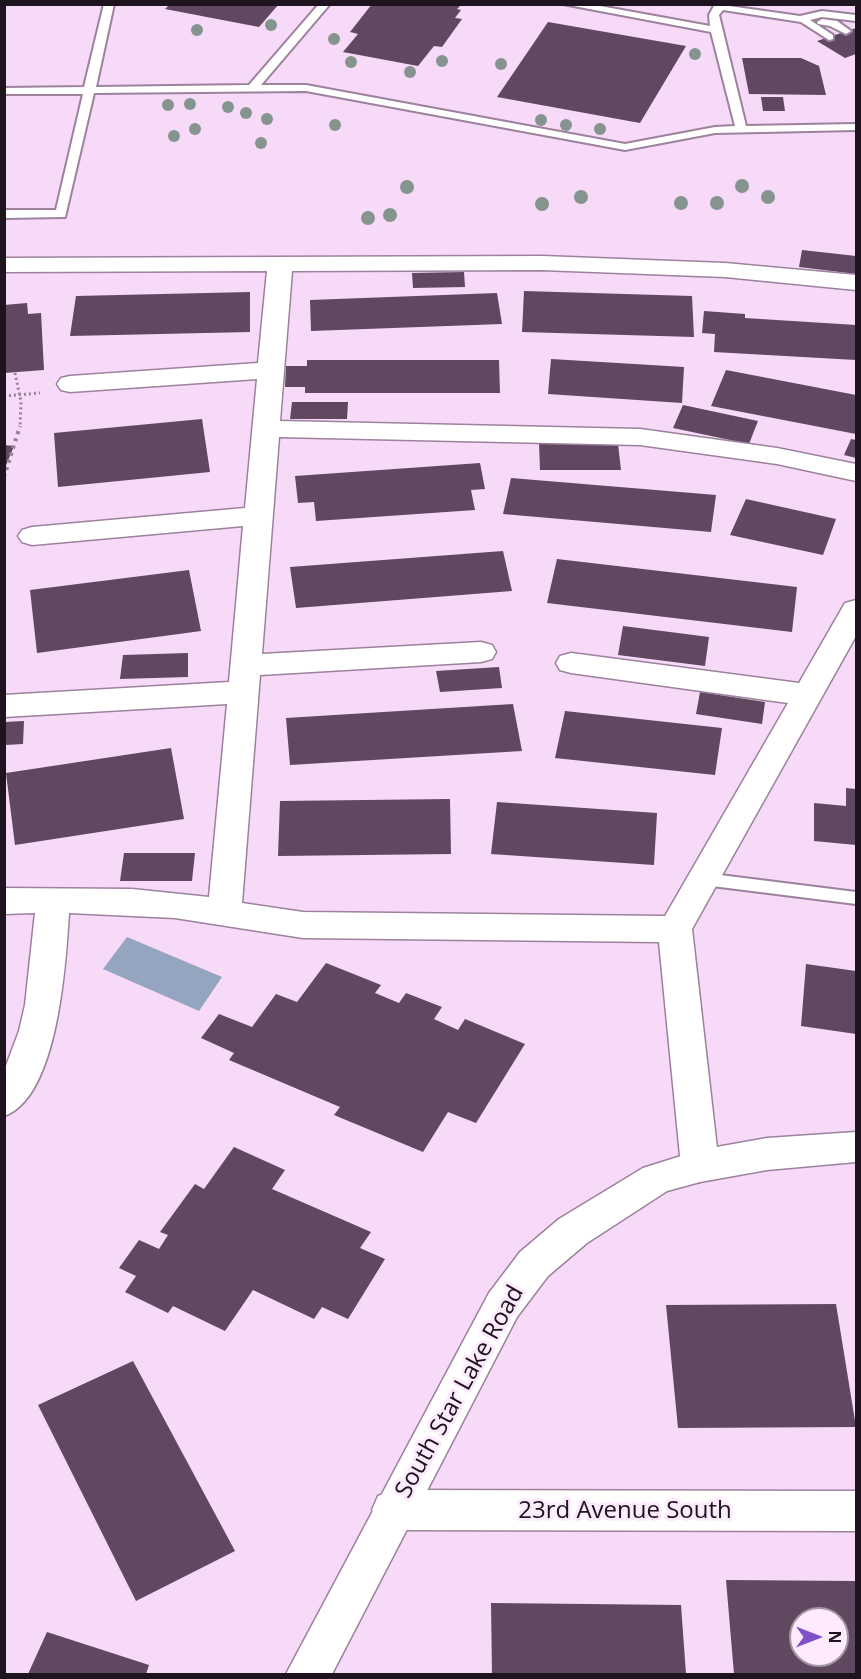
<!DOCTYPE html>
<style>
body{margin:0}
#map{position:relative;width:861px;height:1679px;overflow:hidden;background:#f6daf7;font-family:"Open Sans",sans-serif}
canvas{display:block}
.frame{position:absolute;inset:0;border:6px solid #1e141f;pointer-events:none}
.north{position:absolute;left:789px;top:1607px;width:60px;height:60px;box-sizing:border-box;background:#fdebfd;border:2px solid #a495a4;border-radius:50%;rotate:90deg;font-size:16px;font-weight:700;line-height:24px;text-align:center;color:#1e141f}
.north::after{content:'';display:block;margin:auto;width:21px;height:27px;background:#8050c8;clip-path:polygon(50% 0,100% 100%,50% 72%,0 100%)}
</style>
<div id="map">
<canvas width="861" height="1679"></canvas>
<div class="frame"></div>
<div class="north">N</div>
</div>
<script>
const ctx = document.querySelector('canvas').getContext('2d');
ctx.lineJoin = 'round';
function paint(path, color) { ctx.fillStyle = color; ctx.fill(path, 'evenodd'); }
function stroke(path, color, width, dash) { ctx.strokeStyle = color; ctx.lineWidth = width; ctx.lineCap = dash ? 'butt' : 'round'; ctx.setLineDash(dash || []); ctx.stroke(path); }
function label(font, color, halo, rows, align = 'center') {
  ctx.font = font + ' "Open Sans",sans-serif'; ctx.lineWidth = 6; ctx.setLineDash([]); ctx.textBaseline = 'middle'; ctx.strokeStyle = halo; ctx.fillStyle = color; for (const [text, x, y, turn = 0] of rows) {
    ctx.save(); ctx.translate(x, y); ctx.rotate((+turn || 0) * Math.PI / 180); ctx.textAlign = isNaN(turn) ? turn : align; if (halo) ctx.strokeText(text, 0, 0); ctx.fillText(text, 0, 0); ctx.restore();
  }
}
paint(new Path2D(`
 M127,937L222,977L199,1011L103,969Z`), '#94a5c0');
paint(new Path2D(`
 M170,4H279L259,27L165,9Z
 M372,4H453L460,6L457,9L461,10L455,18L462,19L442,47L434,46L418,66L343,52L358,34L350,32Z
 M548,22L686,46L640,123L497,97Z
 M856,28V54L845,58L817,41Z
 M742,58H801L819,66L826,95L749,94Z
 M761,97H783L785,111H763Z
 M802,250L856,256V274L799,267Z
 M464,272L465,287L413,288L412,273Z
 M524,291L692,296L694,337L522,332Z
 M250,292V332L70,336L76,296Z
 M497,293L502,324L311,331L310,300Z
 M27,303L28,314L41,313L44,370L4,373V305Z
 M704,311L745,314V318L856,325V360L714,352L715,334L702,333Z
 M551,359L684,367L682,403L548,394Z
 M307,360H499L500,393H305V387H285L286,366H307Z
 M726,370L856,395V434L711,406Z
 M292,402H348L347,419H290Z
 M683,405L758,421L749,444L673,428Z
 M202,419L210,472L58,487L54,433Z
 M851,439L856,440V458L844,455Z
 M539,443L618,444L621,470H540Z
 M4,445L14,446L5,468H4Z
 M480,463L485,489L471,490L475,510L316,521L314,502L298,503L295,476Z
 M511,478L716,495L711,532L503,514Z
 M746,499L836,519L823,555L730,535Z
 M503,551L512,591L296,608L290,567Z
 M557,559L797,587L792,632L547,603Z
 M189,570L201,631L37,653L30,590Z
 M623,626L709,637L705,666L618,655Z
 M188,653V677L120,679L123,655Z
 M499,667L502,688L440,692L436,671Z
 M700,692L765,702L762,724L696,714Z
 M513,704L522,751L290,765L286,718Z
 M565,711L722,728L715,775L555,758Z
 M24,721L23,744L5,745V722Z
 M171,748L184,819L15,845L6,773Z
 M846,788L856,789V845L814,841V803L846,806Z
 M450,799L451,854L278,856L280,801Z
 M497,802L657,813L654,865L491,854Z
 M124,853H195L192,881H120Z
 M326,963L381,985L375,993L399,1003L406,993L442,1007L434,1019L458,1030L465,1019L525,1044L476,1123L448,1112L423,1152L334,1115L340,1107L229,1060L234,1053L201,1038L219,1014L252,1027L276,994L297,1002Z
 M806,964L856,971V1034L801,1026Z
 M234,1147L285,1170L272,1189L371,1232L360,1248L385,1259L348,1319L322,1307L314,1319L253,1290L225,1331L173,1306L168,1313L125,1292L136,1276L119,1268L139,1240L159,1249L168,1235L160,1232L195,1184L204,1189Z
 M836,1304L856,1427L678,1428L666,1305Z
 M133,1361L235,1551L136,1601L38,1405Z
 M726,1580L856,1581V1674H734ZM801,1619H837V1655H801Z
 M491,1603L681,1605L686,1674H492Z
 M47,1632L149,1665L146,1674H28Z`), '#5f4860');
const service = new Path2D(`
 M104,4H114L96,87L249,85L319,4H330L261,85H306L625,144L715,127L735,126L711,32L563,4H589L710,26L709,15L715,4L800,16L822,11L856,15V21L822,17L810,20L833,35V39L829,40L801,22L723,10L719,15L746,126L856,124V130L715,133L625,150L306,91L94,93L65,217L4,218V210H56L83,94H4V88L84,87Z
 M822,19L837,21L851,31L846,34L830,26L818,24L817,22Z
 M704,873L856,892V904L704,885L698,883L696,879L698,875Z`);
const minor = new Path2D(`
 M542,256L725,263L856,275V290L725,277L542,270L292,271L280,421L640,429L777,448L856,464V481L777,464L640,445L279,437L262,654L481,642L492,645L496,652L492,659L481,662L260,675L242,903L303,912L665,916L788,703L571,673L560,670L556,663L560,656L571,653L799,683L845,603L856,600V636L692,929L719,1166L713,1177L700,1182L687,1177L681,1166L659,942L303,938L175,918L69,913C66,962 58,1098 4,1116V1071L19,1031L25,1005L35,913L4,914V888L132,889L209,897L227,704L4,717V695L229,682L243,526L32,545L22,542L18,536L22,530L32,527L245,508L257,379L70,392L61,390L57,384L61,378L70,376L258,363L267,271L4,272V258Z
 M393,1490L856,1491V1531L393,1530L378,1524L372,1510L378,1496Z`);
const tertiary = new Path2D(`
 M856,1132V1162L767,1170L700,1182L667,1191L587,1243L548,1276L517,1317L332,1674H286L489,1293L520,1252L559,1219L643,1168L700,1150L767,1138Z`);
stroke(service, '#9c829c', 4);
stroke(minor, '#9c829c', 3);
stroke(tertiary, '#9c829c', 3);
stroke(new Path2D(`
 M15,373L21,402L20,427
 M4,396L40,393`), '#968297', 3, [2, 3]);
stroke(new Path2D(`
 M4,477L20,426`), '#968297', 4, [3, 4.5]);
paint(service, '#fff');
paint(minor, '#fff');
paint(tertiary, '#fff');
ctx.fillStyle = '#869490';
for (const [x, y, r] of [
 [271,25,6],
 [197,30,6],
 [334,39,6],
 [695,54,6],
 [442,61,6],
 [351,62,6],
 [501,64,6],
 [410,72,6],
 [190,104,6],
 [168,105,6],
 [228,107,6],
 [246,113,6],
 [267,119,6],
 [541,120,6],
 [335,125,6],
 [566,125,6],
 [195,129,6],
 [600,129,6],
 [174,136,6],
 [261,143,6],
 [742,186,7],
 [407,187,7],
 [581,197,7],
 [768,197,7],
 [681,203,7],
 [717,203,7],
 [542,204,7],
 [390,215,7],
 [368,218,7]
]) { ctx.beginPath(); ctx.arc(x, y, r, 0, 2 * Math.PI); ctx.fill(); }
label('24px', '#1e141f', '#fdebfd', [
 ["South Star Lake Road",460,1392,-61],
 ["23rd Avenue South",625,1511]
]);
</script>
